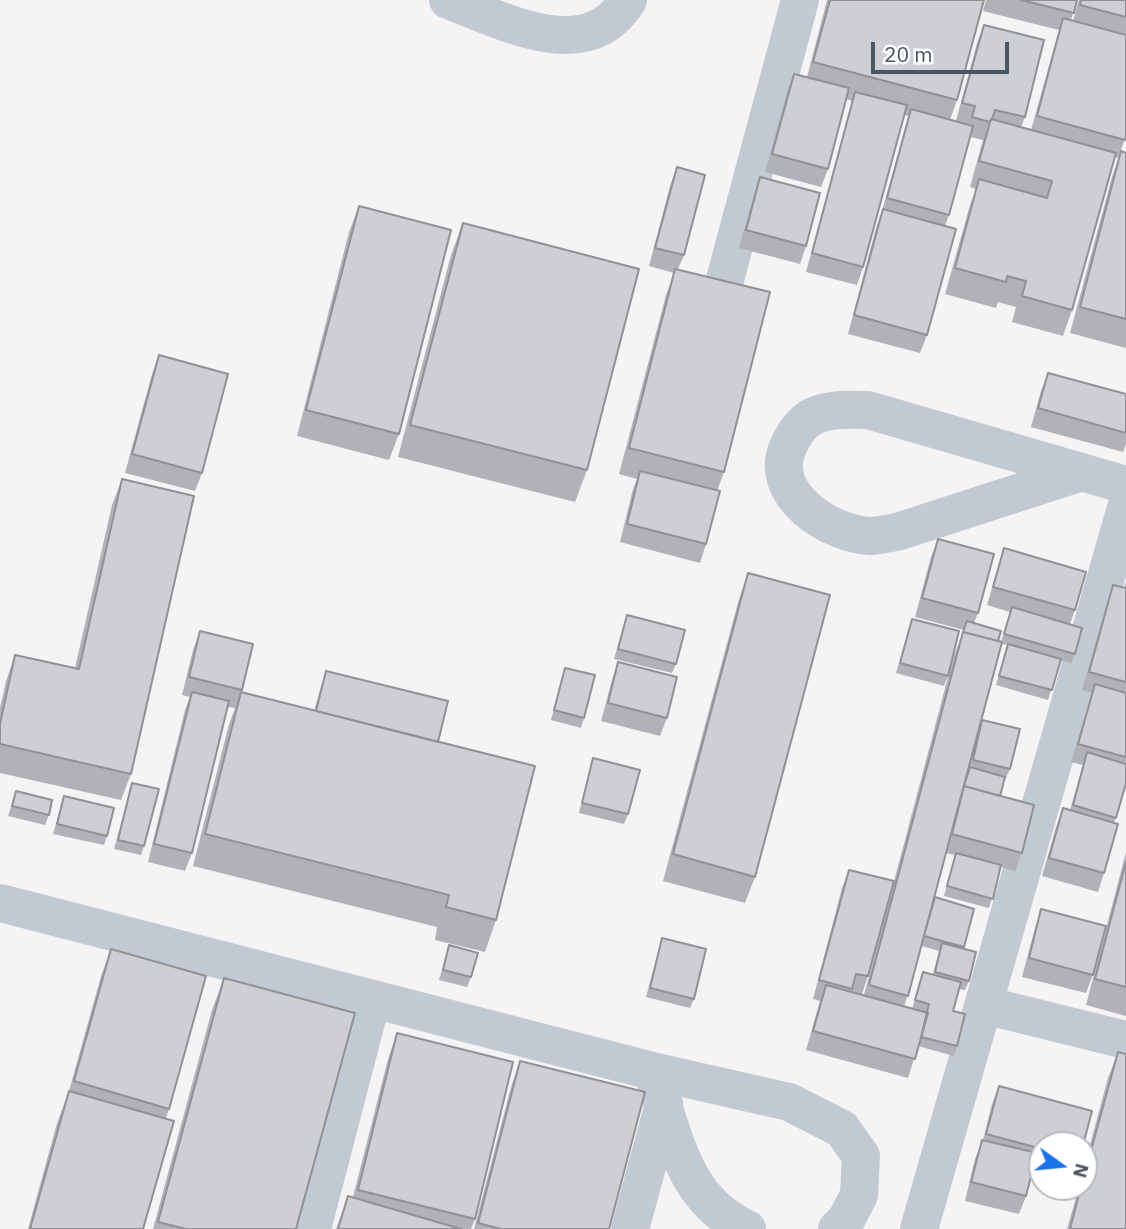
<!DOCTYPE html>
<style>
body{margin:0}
#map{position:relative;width:1126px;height:1229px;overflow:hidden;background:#f5f3f3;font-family:"IBM Plex Sans",sans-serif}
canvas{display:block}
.north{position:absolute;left:1028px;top:1131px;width:70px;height:70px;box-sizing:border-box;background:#fff;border:2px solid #b7bbc0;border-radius:50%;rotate:105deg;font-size:19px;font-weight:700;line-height:28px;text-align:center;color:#4a5661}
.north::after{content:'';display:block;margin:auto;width:24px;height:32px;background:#1a73e8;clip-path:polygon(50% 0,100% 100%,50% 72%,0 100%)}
.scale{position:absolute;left:871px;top:42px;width:138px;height:32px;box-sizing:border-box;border:4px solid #4a5661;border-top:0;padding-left:9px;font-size:21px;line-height:24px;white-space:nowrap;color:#4a5661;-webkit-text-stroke:5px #fff;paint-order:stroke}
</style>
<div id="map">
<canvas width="1126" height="1229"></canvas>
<div class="north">N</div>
<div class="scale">20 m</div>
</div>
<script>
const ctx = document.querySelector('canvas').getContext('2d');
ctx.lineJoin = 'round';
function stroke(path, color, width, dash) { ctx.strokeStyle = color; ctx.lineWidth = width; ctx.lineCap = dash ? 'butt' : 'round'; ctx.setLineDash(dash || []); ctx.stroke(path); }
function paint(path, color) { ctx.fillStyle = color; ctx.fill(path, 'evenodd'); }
stroke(new Path2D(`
 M448,0C504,21 587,67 628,0
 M723,287L800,0
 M1079,473L897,532C889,533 879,536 871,536C830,535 767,494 788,447C793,436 799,425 810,418C827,408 849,410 868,410L1126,485
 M0,903L652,1071L789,1102L842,1129L861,1156L859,1195L846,1220L837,1229
 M984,1005L1126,1040
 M652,1071C674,1132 681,1199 747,1229
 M312,1229L372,999
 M630,1229L664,1104
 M919,1229L1126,508`), '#c1cad2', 38);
paint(new Path2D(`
 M827,0H984L957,100L950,120L956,121L977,43L984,25L1025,117L1021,127L1031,130L1059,30L983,11L986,0H1077L1071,20L1073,21L1079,0H1126V136L1118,158L1115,157L1072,310L1063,336L1012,322L1016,307L998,302L996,308L945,294L970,205L976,189L970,187L983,140L970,137L949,215L945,226L927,335L920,353L848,334L876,228L882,211L905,128L909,116L904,115L863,267L857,285L806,272L852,101L846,99L828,169L821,187L765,172L787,92L794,74L807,77Z
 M1121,151L1126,153V348L1070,333L1112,177Z
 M677,167L684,255L678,269L724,472L717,491L706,544L700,563L620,542L633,489L637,479L619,474L666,295L674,273L649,266L670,186Z
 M760,177L806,246L800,264L739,248L754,195Z
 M359,206L399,434L389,460L297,436L349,232Z
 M463,223L587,470L575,502L398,457L451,255Z
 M159,355L202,473L195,491L125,473L152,374Z
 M1048,373L1126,394V444L1123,452L1031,427L1041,391Z
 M122,479L131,774L121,800L0,773V708L6,681L15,655L75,668L112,505Z
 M938,539L978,613L974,623L998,641L1001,642L1010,612L987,605L998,567L1004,548L1075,610L1070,624L1075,654L1071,663L1060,660L1048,700L996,685L1008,645L1002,644L980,726L1010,769L1006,778H1005L1000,796L1022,853L1015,871L1001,867L989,908L944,896L955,855L946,853L934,900L974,909L963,949L969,981L965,990L959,989L953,1011L957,1046L954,1056L918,1046L908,1078L806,1050L820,1001L813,999L842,888L849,870L868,976L862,994L864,995L953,658L964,630L915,617L931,557ZM977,738L970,767L968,773ZM922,946L939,951L933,974L923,972L912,1009L904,1007Z
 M748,573L755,877L745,903L663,881L739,599Z
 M1126,582V783L1114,823L1104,873L1098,892L1042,876L1056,827L1063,808L1070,810L1083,765L1071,762L1092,693L1082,690L1107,603L1113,585L1124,588Z
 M627,615L676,664L672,673L614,659Z
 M912,619L948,676L944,686L896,673Z
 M200,631L253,644L241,692L314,711L320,690L326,671L438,742L496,920L485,952L435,940L437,927L193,866L229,724L235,708L228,707L192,853L185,871L148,862L185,710L190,697L182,695L193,650Z
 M618,662L667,718L660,736L601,721L612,680Z
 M565,668L584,718L581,728L551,720Z
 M593,758L628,814L624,824L579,813Z
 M132,783L144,846L141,855L114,849Z
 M16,791L49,815L45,825L8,816Z
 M64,796L107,836L104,845L53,834Z
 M1126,852V1016L1086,1005Z
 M1041,909L1093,975L1086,993L1022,977L1035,928Z
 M662,938L694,999L690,1008L646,997Z
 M449,945L471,977L467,987L439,980Z
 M111,949L169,1109L166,1118L143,1229H28L57,1123L69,1091L101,976Z
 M224,978L296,1229H153L212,1010Z
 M397,1033L475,1219L471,1229H336L348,1196L353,1197L388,1059Z
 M1118,1052L1126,1229H1067L1079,1187H1084V1167L1108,1078Z
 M520,1061L609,1229H474L511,1087Z
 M999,1086L1042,1145V1169L1033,1167L1026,1196L1019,1214L965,1201L975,1159L983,1140L992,1104Z`), '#b0b2b7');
const building = new Path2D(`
 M830,0H984L957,100L813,62Z
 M1021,0H1077L1074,13Z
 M1081,0H1126V17L1080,5Z
 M1063,18L1126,35V136L1125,140L1037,116Z
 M984,25L1044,40L1025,117L995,110L992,119H991L990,122L972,117L975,106L962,103Z
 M794,74L849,88L828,169L772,154Z
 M855,92L907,105L863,267L812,253Z
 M911,109L973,126L949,215L887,198Z
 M991,119L1116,153L1072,310L1022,296L1026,281L1007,276L1006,282L955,268L979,179L1047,198L1052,181L979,161Z
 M1121,151L1126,153V319L1080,307Z
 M677,167L705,175L684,255L655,248Z
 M760,177L820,193L806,246L746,230Z
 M359,206L451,230L399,434L306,410Z
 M883,209L956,229L927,335L854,315Z
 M463,223L639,269L587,470L410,425Z
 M675,269L770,292L724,472L629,448Z
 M159,355L228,374L202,473L132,454Z
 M1048,373L1126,394V433L1038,408Z
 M640,471L720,491L706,544L627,524Z
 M122,479L194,496L131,774L0,744V724L15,655L79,669Z
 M938,539L994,554L978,613L922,598Z
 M1004,548L1086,572L1075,610L993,587Z
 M748,573L830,595L755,877L673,854Z
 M1113,585L1126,588V682L1089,672Z
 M1012,607L1082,628L1075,654L1004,634Z
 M627,615L685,630L676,664L618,649Z
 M912,619L959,631L948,676L900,663Z
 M967,621L1001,631L998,641L963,632Z
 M200,631L253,644L242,690L189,677Z
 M963,632L1002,642L908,996L869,985Z
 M1008,644L1061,659L1052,690L999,676Z
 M618,662L677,677L667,718L608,703Z
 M565,668L595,675L584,718L554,710Z
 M326,671L448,701L438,742L316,711Z
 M1095,684L1126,693V757L1078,744Z
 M192,692L229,701L192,853L154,844Z
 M241,692L535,766L496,920L446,907L449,895L205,834Z
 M982,720L1020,729L1010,769L973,760Z
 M1087,752L1126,764V783L1116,818L1073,805Z
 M593,758L640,770L628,814L582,803Z
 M970,767L1005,777L1000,796L964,786Z
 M132,783L159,789L144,846L118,840Z
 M964,786L1034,805L1022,853L952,834Z
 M16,791L52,800L49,815L12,806Z
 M64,796L114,808L107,836L57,824Z
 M1063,808L1118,824L1104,873L1049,858Z
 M956,853L1001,865L993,899L947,886Z
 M1126,862V987L1095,979Z
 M849,870L894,881L868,976L856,974L852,989L819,980Z
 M935,897L974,909L964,947L924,936Z
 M1041,909L1106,926L1093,975L1029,958Z
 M662,938L706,949L694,999L650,988Z
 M942,943L976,952L969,981L935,972Z
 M449,945L478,953L471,977L443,970Z
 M111,949L206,976L169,1109L74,1081Z
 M923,972L961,982L953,1011L965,1014L957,1046L921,1037L929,1004L915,1000Z
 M224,978L355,1013L296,1229H186L158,1222Z
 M826,985L928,1013L915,1059L813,1031Z
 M397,1033L513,1062L475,1219L358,1190Z
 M1118,1052L1126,1054V1229H1070L1081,1187H1084V1176Z
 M520,1061L645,1092L609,1229H501L478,1223Z
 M999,1086L1092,1111L1083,1145H1042V1149L986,1134Z
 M69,1091L174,1121L143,1229H30Z
 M982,1140L1037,1153L1026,1196L971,1182Z
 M348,1196L461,1229H338Z`);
paint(building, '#cdcfd5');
stroke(building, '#909195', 2);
</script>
